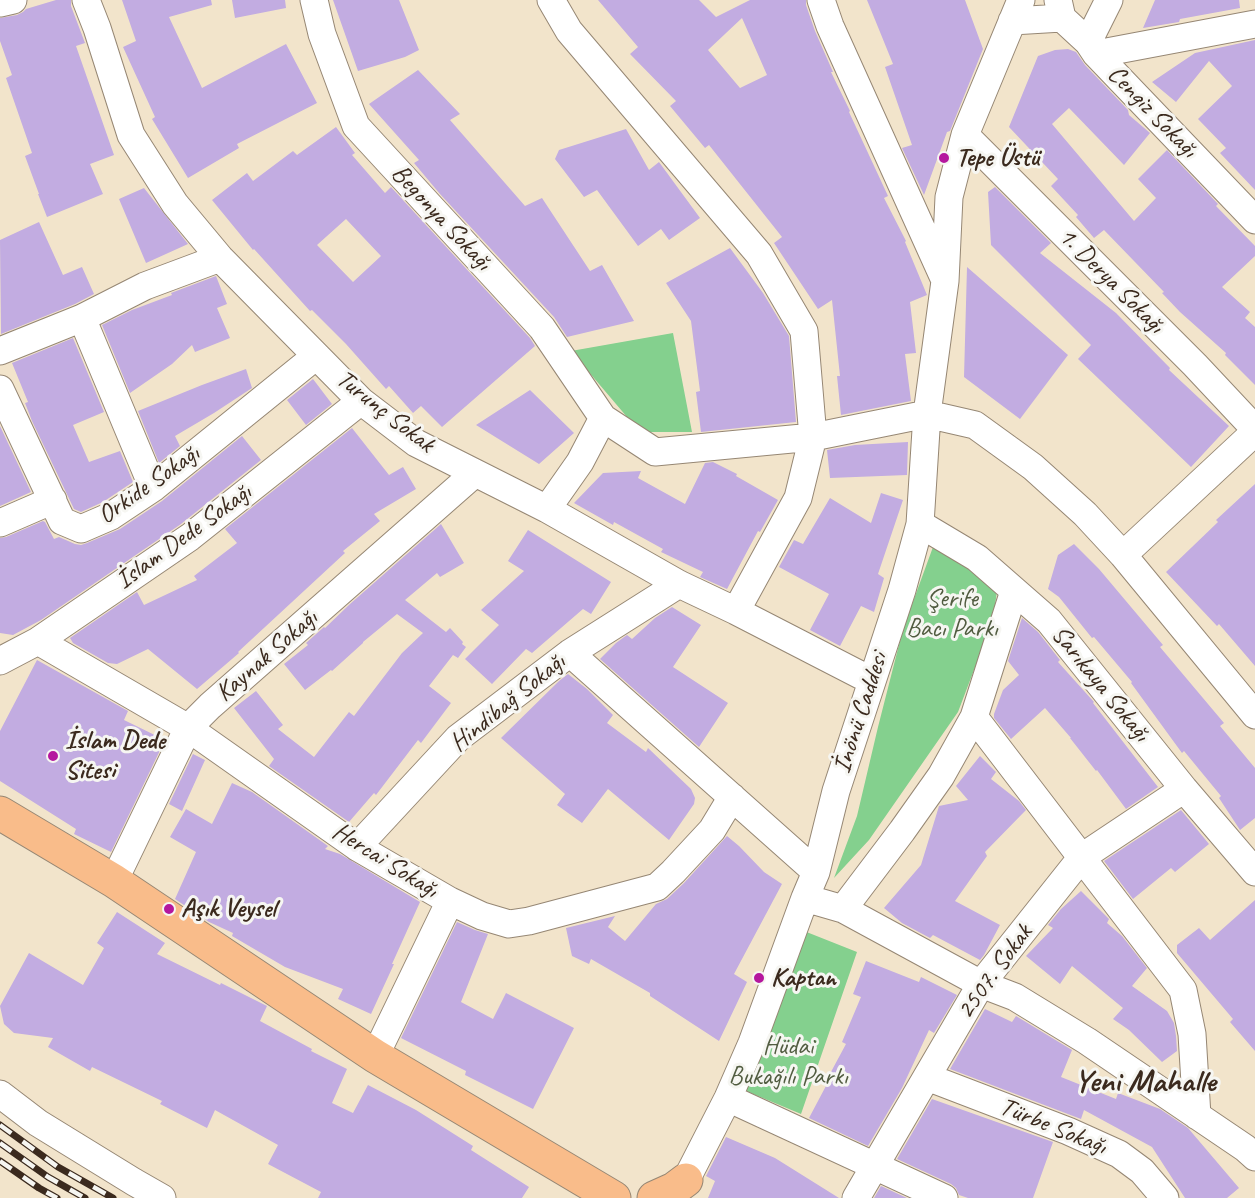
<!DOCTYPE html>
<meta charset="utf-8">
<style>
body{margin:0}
canvas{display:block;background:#f2e4cb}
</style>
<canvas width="1255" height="1198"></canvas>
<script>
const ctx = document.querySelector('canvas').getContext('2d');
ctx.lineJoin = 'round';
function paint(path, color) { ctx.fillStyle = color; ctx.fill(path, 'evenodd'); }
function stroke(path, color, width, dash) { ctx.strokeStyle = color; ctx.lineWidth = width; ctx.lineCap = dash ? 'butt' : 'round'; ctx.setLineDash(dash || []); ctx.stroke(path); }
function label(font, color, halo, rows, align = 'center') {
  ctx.font = font + ' Caveat,sans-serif'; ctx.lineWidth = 6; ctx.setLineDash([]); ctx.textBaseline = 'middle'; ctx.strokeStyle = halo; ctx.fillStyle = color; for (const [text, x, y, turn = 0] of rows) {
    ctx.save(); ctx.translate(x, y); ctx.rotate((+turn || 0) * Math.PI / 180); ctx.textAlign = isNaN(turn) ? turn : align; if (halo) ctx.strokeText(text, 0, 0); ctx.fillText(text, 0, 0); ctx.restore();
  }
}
paint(new Path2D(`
 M673,333L692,432H648L627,417L571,351Z
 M933,547L959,558L997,591L993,620L958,712L869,840L834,878L857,816L878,727L903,629Z
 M804,931L857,952L801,1114L746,1091Z`), '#84d08e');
paint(new Path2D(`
 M56,0H71V6L85,43L76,46L114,155L90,164L103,194L47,217L38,194H39L25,156L32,153L6,78L12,75L0,41V18L17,15L23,12L26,9Z
 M122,0H211L212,5L169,17L202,88L286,44L317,103L237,144L239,148L188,178L152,119L155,117L123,47L136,41Z
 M232,0H285L286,8L235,18Z
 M333,0H399L419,50L405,57L358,71Z
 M598,0H699L716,17L750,0H806V5L815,31L833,72H831L850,111L849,112L888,196L884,198L906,241L905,242L927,295L910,302L916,353L905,354L911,401L841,415L837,376H840L832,300L818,309L774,243L782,237L709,145L705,148L670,106L676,101L630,54L638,47ZM742,18L767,75L740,88L708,50Z
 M867,0H965L983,49L950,131L947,132L924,195L902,148L912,145L885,67L893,64Z
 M1155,0H1239L1240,8L1180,19L1179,22L1143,28Z
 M1255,40V190L1220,153L1226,148L1198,119L1232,86L1209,61L1176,102L1152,82L1195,53Z
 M1068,49L1076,52L1085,65L1128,110L1129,115L1150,133L1124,165L1069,108L1052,124L1134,221L1156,198L1138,179L1167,150L1218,204L1216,206L1255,246V256L1222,287L1250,312L1245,318L1255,327V385L1225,355L1226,353L1180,312L1162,293L1164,292L1104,230L1094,238L1076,217L1078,215L1051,186L1058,179L1009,127L1038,56L1055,50Z
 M418,70L460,114L450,120L525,206L542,198L590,271L602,265L634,321L567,337L554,317L440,194L414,163L419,160L369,104Z
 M336,127L355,153L352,155L385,193L391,187L530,338L535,346L442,427L421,406L413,413L389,386L386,389L346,344L312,310L310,311L254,249L253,250L212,200L247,173L253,181L293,151L297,155ZM346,219L381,256L353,282L317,245Z
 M626,129L649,170L659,162L700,218L669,240L661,229L638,246L597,190L584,197L555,159L559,150Z
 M995,187L1051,243L1040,253L1116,313L1170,368L1169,370L1229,426L1191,467L1078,359L1091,345L991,245L988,192Z
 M144,188L188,244L146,263L119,199Z
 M39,222L63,275L82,267L94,294L75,304L1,334L0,240Z
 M730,248L763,293L789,336L796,422L701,432L696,392L700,391L691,321L666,283Z
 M967,267L1068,355L1020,419L964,377Z
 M216,276L227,304L217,308L230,338L195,352L192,345L172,364L130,393L102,325L132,310L172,295L171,293Z
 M73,338L104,412L73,425L89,462L120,451L133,482L103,502L81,512L74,509L32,421L25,403L28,402L12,363Z
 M246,369L252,388L214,413L175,436L180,446L159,463L138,411L202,385Z
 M313,379L332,404L306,425L287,400Z
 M530,390L574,433L539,464L476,425Z
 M0,426L31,492L0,506Z
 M352,428L389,475L403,467L416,489L374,514L380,521L343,551L345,553L238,652L239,653L197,689L148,649L117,664L108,663L73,643L70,638L137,592L144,605L197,580L194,576L237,543L225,529Z
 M242,436L261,460L181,524L41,620L13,635L0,633V538L6,537L43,521L45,522L54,539L59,537L75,544L81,545L87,543L120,529L162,501Z
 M908,442L907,475L830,478L827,450L855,445Z
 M713,462L737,474L736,476L778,500L760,532L758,531L727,589L700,577L703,572L661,552L663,549L614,522L613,525L574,503L603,473L641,471L638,478L685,504L705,463Z
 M1255,484V666L1219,624L1217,626L1166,572L1218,522L1216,520Z
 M881,493L903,500L878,574L884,578L874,612L861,606L840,646L810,630L829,594L779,567L794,540L803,544L830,498L871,523Z
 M441,524L464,563L440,577L437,573L405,600L446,632L450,628L463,642L462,644L466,647L458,658L453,655L429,686L451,703L421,743L418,740L376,795L374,793L349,822L269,766L274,759L234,708L256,691L283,725L278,729L314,757L349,712L354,716L402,653L423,633L397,614L363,642V643L332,671L331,670L305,690L284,664L308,645L306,643L324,627L325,628L350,604Z
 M528,530L611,582L591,614L583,609L532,653L526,649L492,684L465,659L499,625L481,610L524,571L508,561Z
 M1074,544L1099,569L1163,645L1160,647L1224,723L1220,726L1255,768V818L1240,830L1219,798L1221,796L1184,751L1182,753L1131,683L1132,682L1094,637L1092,638L1059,597L1048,589L1058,555Z
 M672,607L701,625L673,667L728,703L699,747L600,659L616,643L627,635L632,639L655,618Z
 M1022,618L1038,632L1060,660L1058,662L1094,702L1093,703L1158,787L1126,809L1097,770L1096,771L1070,738H1071L1045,708L1011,739L994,718V714L1003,690L1019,675L1008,661Z
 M37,660L128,711L124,720L165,740L111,852L74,834L76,829L0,781V731Z
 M568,674L587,689L613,715L607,723L646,752L648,748L691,789L695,798L694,804L669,840L608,789L582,823L557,805L565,794L501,738L559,681Z
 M193,754L205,760L182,811L169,804Z
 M980,756L996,772L991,779L1019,801L1026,810L985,852L987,856L955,901L1000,925L984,955L980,960L933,935L930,938L902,923L884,908L921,865L939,806L968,800L956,786Z
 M232,783L252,792L328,846L325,849L340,854L420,902L392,964H394L371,1014L338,999L343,989L285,967L232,936L233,933L209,922L175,899L196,852L170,837L186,809L212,824Z
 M1181,810L1209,844L1175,872L1171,868L1133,899L1104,861Z
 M727,836L739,846L764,872L782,884L734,974L747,982L719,1041L650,996V993L591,959L589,964L572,956L566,928L615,916L608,927L625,941L656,904L667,899L684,883Z
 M1081,891L1109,919L1107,923L1122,936L1147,968L1132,986L1167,1011L1174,1023L1176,1036L1177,1051L1162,1062L1129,1030L1113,1019L1123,1008L1072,966L1060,984L1026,956L1053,928L1048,925L1061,909Z
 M1255,900V1051L1230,1022L1233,1019L1177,953V945L1199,928L1210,940Z
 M117,912L165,943L157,954L220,985L221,983L267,1006L260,1021L312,1049L311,1051L347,1069L332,1103L353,1113L368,1085L416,1110L473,1146L471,1150L529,1187L522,1198H318L321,1192L268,1164L278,1145L215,1110L207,1128L160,1104L162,1101L92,1067L90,1071L48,1047L53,1038L14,1033L4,1024L0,1006L29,953L83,985L104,948L97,943Z
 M457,922L475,930L488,934L461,1002L493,1019L506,993L574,1028L533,1109L465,1075L466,1071L401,1038Z
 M866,961L919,982L921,977L957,995L934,1033L929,1030L902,1088L868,1146L809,1118L827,1084L825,1083L846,1044L842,1042L861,997L853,994Z
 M985,1009L1012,1022L1016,1016L1072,1050L1061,1077L1116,1099L1118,1093L1160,1109L1188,1128L1239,1188L1227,1198H1185L1152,1147L1084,1110L1081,1119L950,1069Z
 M932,1099L1053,1142L1033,1198H968L959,1195L956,1188L951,1184L897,1159Z
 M726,1137L775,1158L839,1198H708L715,1181L706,1176Z
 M881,1186L907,1198H874Z`), '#c2ace1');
const minor = new Path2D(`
 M86,0L97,28L131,135L175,204L220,258L361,401L416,443L547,509L679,584L736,611L872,681
 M314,0L322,34L356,126L542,328L603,418
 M551,0L569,31L759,254L804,331L813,437L798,498L736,611
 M821,0L830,26L943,276
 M1058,0L1062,18L1088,42L1096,54L1255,220
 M0,3L13,0
 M1012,21L1062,18
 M1088,42L1109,0
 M1096,54L1255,24
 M965,135L1195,365L1255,429
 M82,318L153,488
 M0,351L82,318L145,286L220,258
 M0,389L62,521L81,529L111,516L153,488L316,356
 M547,509L580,462L603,418L655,452L813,437L927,414L975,425L1033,467L1085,514L1123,555L1255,715
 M0,523L53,500
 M920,524L977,558L1049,621L1184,789L1255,872
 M1123,555L1255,432
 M38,641L188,728L357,847L450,901L482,916L509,924L529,921L657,887L673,872L712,830L732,797
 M570,653L816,872
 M0,661L38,641L190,537L361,401
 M974,717L1183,990L1192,1034L1197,1116
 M357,847L458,738L570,653L679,584
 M114,881L188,728L210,706L475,473
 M805,898L843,909L981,984L1015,997L1087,1041L1245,1148L1255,1157
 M843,909L902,831L941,776L974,717L1014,591
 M375,1056L450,901
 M927,1077L1068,1131L1119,1154L1142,1171L1165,1198
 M0,1094L38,1123L134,1182L162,1198
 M728,1098L944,1198
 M686,1180L728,1098L752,1043L805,898L816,872L836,791L902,590L920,524L927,414L945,281L949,197L965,135L1021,0
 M856,1198L981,984L1082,857L1184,789`);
const major = new Path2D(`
 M0,813L114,881L375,1056L614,1198
 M654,1198L674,1189L686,1180`);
stroke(minor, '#968774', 29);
stroke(major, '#968774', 35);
stroke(minor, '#fff', 27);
stroke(major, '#f9bc8a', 33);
const rail = new Path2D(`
 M0,1125L58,1167L113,1198
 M0,1143L48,1177L85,1198
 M0,1161L39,1188L57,1198`);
stroke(rail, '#3b2a1e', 7);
stroke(rail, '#f6f6f2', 4.5, [14]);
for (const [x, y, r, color] of [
 [944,158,6,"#b5179e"],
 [53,756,6,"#b5179e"],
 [169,909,6,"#b5179e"],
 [759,978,6,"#b5179e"]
]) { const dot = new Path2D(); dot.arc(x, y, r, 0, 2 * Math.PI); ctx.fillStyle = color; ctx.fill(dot); stroke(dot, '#f6f6f2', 2); }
label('26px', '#3b2a1e', '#f6f6f2', [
 ["Cengiz Sokağı",1152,112,46],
 ["Begonya Sokağı",441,218,47],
 ["1. Derya Sokağı",1111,281,45],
 ["Turunç Sokak",385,412,38],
 ["Orkide Sokağı",149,485,-35],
 ["İslam Dede Sokağı",184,537,-36],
 ["Kaynak Sokağı",267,656,-41],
 ["Sarıkaya Sokağı",1100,684,51],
 ["Hindibağ Sokağı",508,703,-39],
 ["İnönü Caddesi",861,713,-72],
 ["Hercai Sokağı",385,861,32],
 ["2507. Sokak",995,972,-54],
 ["Türbe Sokağı",1053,1127,22]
]);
label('bold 26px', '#3b2a1e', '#f6f6f2', [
 ["Tepe Üstü",956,158],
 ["İslam Dede",65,741],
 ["Sitesi",65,771],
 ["Aşık Veysel",181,909],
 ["Kaptan",771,978]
], 'left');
label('26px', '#515c40', '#f6f6f2', [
 ["Şerife",952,599],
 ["Bacı Parkı",952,629],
 ["Hüdai",788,1047],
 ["Bukağılı Parkı",788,1077]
]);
label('bold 32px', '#3b2a1e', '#f6f6f2', [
 ["Yeni Mahalle",1145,1083]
]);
</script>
